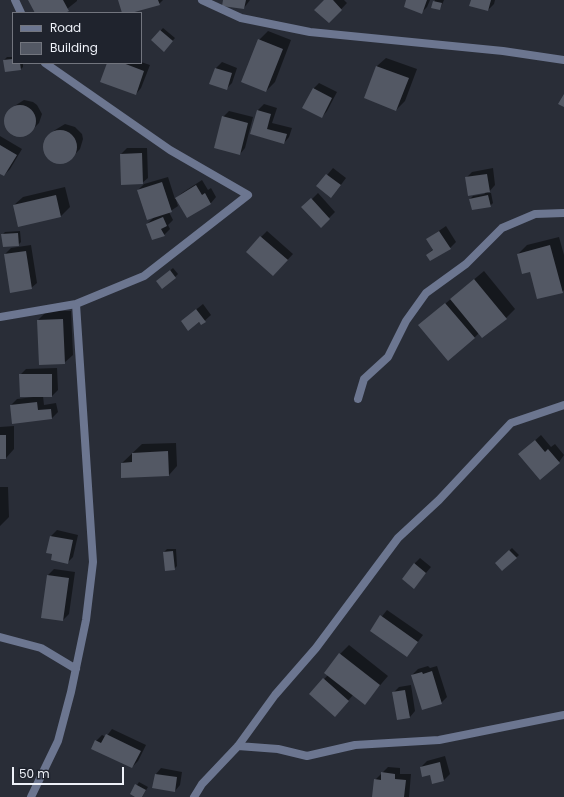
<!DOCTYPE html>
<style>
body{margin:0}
#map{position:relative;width:564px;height:797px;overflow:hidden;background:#292d37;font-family:Poppins,sans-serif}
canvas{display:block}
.legend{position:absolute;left:12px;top:12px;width:130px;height:52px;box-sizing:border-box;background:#1f232d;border:1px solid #72757e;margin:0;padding:5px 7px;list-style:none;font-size:12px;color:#eef1f8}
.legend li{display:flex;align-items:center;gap:8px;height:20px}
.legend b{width:20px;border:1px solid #72757e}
.scale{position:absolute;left:12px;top:767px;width:112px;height:18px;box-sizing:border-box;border:2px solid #eef1f8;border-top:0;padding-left:5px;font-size:12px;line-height:14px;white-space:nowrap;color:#eef1f8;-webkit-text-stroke:3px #1f232d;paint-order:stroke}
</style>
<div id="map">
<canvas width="564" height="797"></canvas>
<ul class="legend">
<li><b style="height:5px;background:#6c7690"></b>Road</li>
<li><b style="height:11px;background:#535864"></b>Building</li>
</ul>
<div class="scale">50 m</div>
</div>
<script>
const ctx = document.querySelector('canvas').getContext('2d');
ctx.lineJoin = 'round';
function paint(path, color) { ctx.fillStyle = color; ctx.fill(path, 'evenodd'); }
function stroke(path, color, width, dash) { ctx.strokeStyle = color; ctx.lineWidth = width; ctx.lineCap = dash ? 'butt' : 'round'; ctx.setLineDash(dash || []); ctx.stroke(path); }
paint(new Path2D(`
 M29,0H77V1L62,13H36Z
 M119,0H163L159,4L127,13H123Z
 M224,0H250L244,8Z
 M325,0H344L347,3L329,22Z
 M408,0H430L427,7L421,13Z
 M435,0H444L440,9L433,7Z
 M472,0H495L494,4L488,10Z
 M163,28L175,38L164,50L152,40Z
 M268,31L291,40L275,82L266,91L259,40Z
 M7,57H13V63H23V67L21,69L4,60Z
 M386,58L417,69L405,101L396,110L365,98L377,66Z
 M141,62L150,65L141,88L136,94L108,63Z
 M222,62L237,68L232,83L226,89L211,83L216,68Z
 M319,83L337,92L327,111L322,117L313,89Z
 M24,100L33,102L37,105L42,114L39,123L32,130L24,136L14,134L10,132L6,123L7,114L16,105Z
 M264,104L277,108L272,123L292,128L289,137L284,143L251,134L258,110Z
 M229,111L253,117L245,148L240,154L223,117Z
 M65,124L75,127L82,134L83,139L80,149L74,155L65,162H55L47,156L44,146L49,136L55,130Z
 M0,136L22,149L10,169L4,175L0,172Z
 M127,148H147L148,178L142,183L121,154Z
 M333,168L346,178L337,190L318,186Z
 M493,168L495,185L488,193H491L493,203L490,206L470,199L473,196L485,194L484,192L466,178L472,172Z
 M168,177L175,199L182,193L202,180L208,190L211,188L216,197L211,203L187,217L176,200L178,206L169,212L173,220L168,225L170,229L164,235L147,224L154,217L138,190L144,184Z
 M65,187L70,207L61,216L19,226L14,205L23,197Z
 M318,193L335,212L321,226L309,202Z
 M446,226L456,242L450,248L427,255L433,249L427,239Z
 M20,231L21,242L18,245L2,235L5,232Z
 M267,231L293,254L279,269L261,237Z
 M559,237L564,255V290L562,292L531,271L518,254L527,245Z
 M31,245L37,283L31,288L5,254L11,248Z
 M173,268L178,274L175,277L160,279Z
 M484,271L515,309L506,318L479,333L474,338L420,325Z
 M203,304L211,315L201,324L188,316Z
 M47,311H71L73,355L64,363L38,320Z
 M57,368L58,390L52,396H43L44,405L56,403L58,412L52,418L11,405L17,399L33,397L20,375L26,369Z
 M14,426V449L6,458H0V427Z
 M541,435L551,447L555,444L564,455L559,462L520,454Z
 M176,443L177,466L169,475L122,463L142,444Z
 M0,487H8L9,517L0,526Z
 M57,530L78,535L73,557L68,562L53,553L51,536Z
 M512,548L519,555L503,570L496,563Z
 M167,549H176L177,566L174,569L166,570L164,552Z
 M420,558L431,567L414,587V564Z
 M54,569L75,572L69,614L63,620L48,575Z
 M387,610L423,635L407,656L371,630Z
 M349,645L388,676L364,704L353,695L340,710L310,694L328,675L340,654Z
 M428,666L430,668L437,666L447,697L441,703L412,675L418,669Z
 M411,685L415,711L410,717L393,693L399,687Z
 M112,729L146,745L138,761L132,767L96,741L102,735L106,737Z
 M445,756L450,774L444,780L432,783L430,774L421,767L427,761Z
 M388,767L400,768V774H411L409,797H373L375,780Z
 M161,768L182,772L180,785L175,791L154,787L156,774Z
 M139,782L148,787L142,797H137L131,794Z`), '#0007');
paint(new Path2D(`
 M28,0H63L69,11L65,13H35Z
 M118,0H158L160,5L131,13H122Z
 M223,0H246L244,9L222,6Z
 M324,0H333L342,10L329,23L314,10Z
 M406,0H427L422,14L404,7Z
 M471,0H491L488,11L469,6Z
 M433,1L442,3L440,10L431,8Z
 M160,30L173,41L164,52L151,40Z
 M258,39L283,49L266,92L241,82Z
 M13,59V63H20L21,70L5,72L3,60Z
 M107,63H123L144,71L136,95L100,82Z
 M376,66L409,78L396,111L364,98Z
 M215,68L232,73L227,90L209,84Z
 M313,88L332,98L322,118L302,108Z
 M564,94V107L558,104Z
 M4 121a16 16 0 1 1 32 0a16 16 0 1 1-32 0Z
 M257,110L271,114L267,129L287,134L284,144L250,134Z
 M222,116L248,123L240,155L214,148Z
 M43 147a17 17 0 1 1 34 0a17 17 0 1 1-34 0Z
 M0,145L17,155L4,176L0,174Z
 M142,153L143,184L121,185L120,154Z
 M326,174L341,185L331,198L316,186Z
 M487,174L490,192L468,196L465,177Z
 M162,182L172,212L147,220L137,190Z
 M196,185L202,195L205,193L211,204L187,218L175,198Z
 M56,195L61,217L18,227L13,205Z
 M488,195L491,207L472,210L469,199Z
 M311,198L330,219L321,228L301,207Z
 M163,217L167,226L161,229L165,236L152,240L146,224Z
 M439,231L451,249L430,261L426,255L433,250L426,239Z
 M18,233L19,246L3,247L1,234Z
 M260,236L288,260L273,276L246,252Z
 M550,245L563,293L537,299L530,272L522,274L517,254Z
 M26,251L32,289L10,293L4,254Z
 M170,270L176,278L162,289L156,281Z
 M474,279L507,319L482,338L450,299Z
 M445,303L475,338L448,361L418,325Z
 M196,309L206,322L201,325L199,322L188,331L181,321Z
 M63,319L65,364L39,365L37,320Z
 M19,374H52V397H20Z
 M37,402L38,410L51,409L52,419L12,424L10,405Z
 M0,435H6V459H0Z
 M535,440L545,452L548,449L560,463L540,480L518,454Z
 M168,451L169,476L121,478V463L132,462V453Z
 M50,536L73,540L68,564L51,560L52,554L46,553Z
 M509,550L517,558L502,571L495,563Z
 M173,551L175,570L165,571L163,552Z
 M414,563L426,573L414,589L402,579Z
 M47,575L69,578L63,621L41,618Z
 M380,615L418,642L407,657L370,631Z
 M339,653L380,685L365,705L324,673Z
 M432,671L442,704L422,710L411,675L422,672L423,674Z
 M323,678L349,701L335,717L309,694Z
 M405,690L410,718L397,720L392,692Z
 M106,734L141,751L132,768L91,749L95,740L101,743Z
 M440,762L444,781L432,784L430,775L422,777L420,767Z
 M381,772L395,774V779L406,780L404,797H372L374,779L381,780Z
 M155,774L177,777L175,792L152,788Z
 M135,784L146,790L142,797H135L130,794Z`), '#535864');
stroke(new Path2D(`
 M15,0L21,13
 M202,0L241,18L310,32L503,51L564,60
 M0,317L76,304L144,276L248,195L170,150L45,63
 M358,399L364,379L388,357L406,321L426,293L466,264L502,228L535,214L564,213
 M0,637L41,648L76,669
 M238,746L278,749L307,756L355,745L439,740L564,715
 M31,797L58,741L71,692L86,620L93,562L76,304
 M194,797L202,784L238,746L275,695L316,648L398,538L439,500L511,423L564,405`), '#6c7690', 8);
</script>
